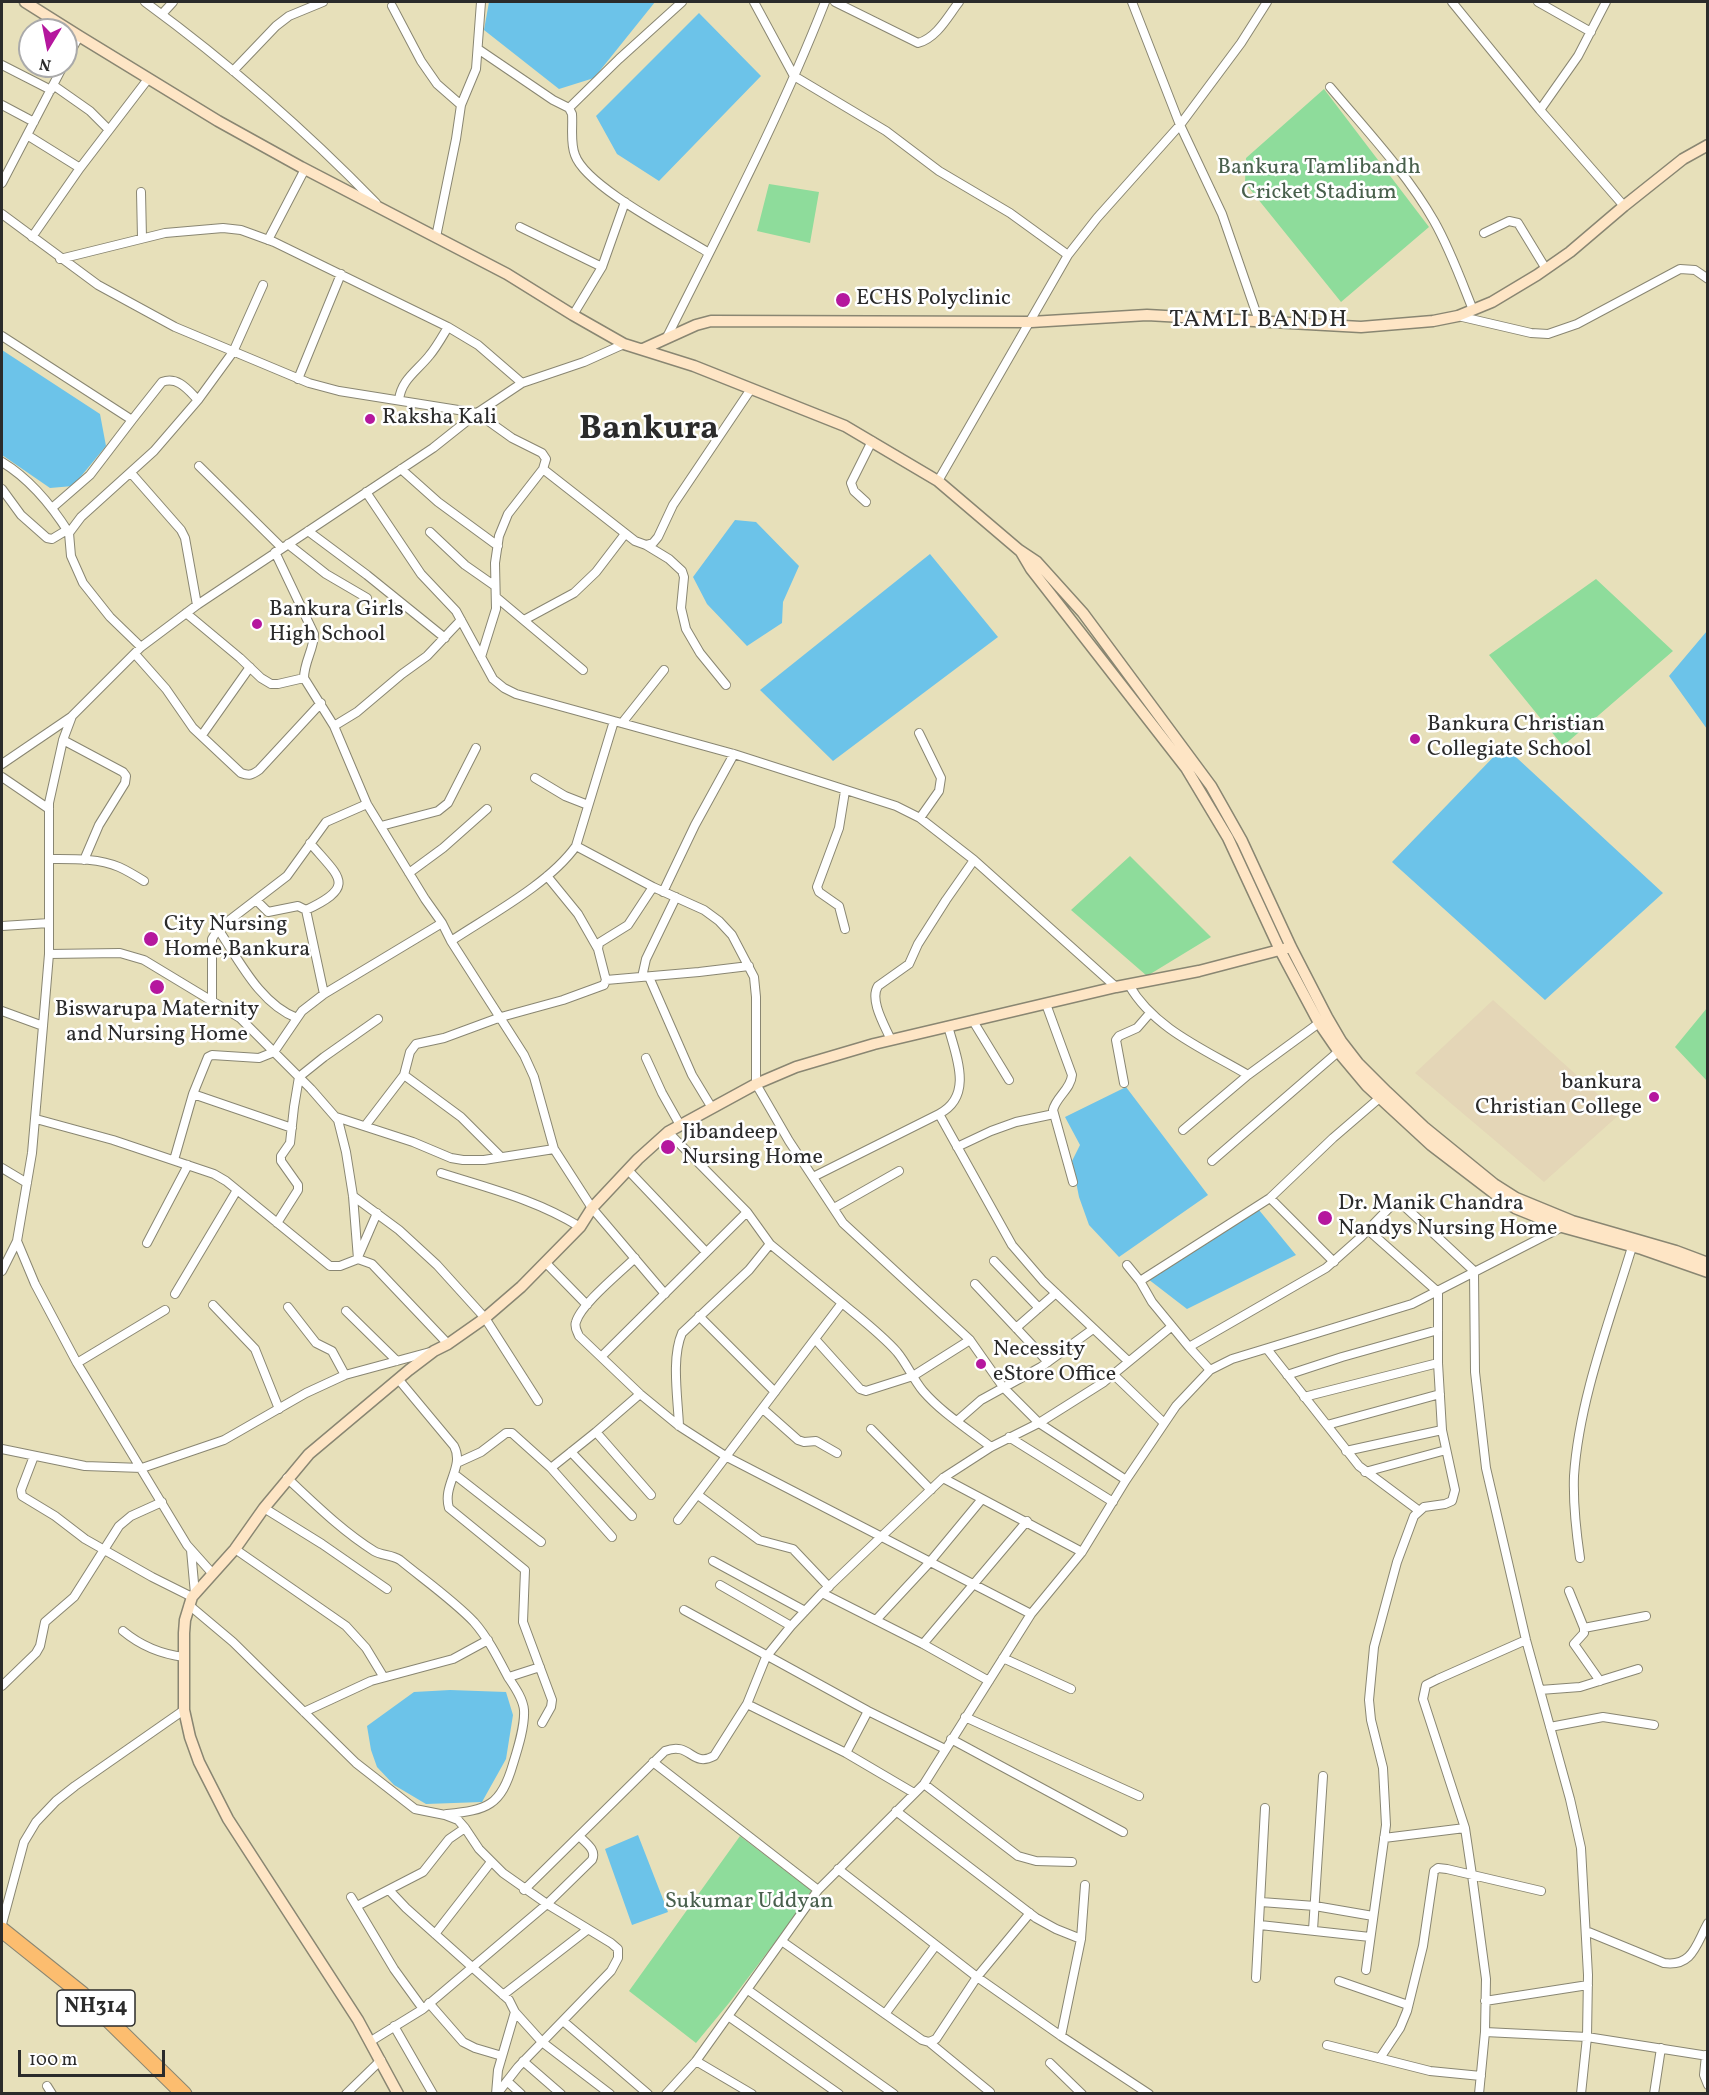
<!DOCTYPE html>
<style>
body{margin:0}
#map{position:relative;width:1709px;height:2095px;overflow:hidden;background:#e7e0ba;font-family:Vollkorn,serif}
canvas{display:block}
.frame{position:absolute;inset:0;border:3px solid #2b2b2b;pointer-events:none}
.north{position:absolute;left:18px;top:18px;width:60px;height:60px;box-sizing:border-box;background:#fff;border:2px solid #aaa;border-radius:50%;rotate:190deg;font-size:16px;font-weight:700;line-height:24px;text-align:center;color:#2b2b2b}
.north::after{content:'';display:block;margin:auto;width:21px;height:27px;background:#b5179e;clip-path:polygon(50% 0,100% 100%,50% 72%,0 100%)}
.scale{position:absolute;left:18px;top:2050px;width:147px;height:27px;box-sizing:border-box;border:3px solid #2b2b2b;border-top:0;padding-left:8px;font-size:18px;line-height:21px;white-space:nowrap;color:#2b2b2b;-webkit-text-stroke:4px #fff;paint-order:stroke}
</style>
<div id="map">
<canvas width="1709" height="2095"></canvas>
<div class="frame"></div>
<div class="north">N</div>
<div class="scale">100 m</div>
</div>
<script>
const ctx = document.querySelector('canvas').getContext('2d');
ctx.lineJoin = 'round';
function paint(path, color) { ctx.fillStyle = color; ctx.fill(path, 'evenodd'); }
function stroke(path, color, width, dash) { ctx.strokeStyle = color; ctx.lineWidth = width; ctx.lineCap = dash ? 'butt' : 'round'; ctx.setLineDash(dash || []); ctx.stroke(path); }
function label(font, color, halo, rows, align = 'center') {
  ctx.font = font + ' Vollkorn,serif'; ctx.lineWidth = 5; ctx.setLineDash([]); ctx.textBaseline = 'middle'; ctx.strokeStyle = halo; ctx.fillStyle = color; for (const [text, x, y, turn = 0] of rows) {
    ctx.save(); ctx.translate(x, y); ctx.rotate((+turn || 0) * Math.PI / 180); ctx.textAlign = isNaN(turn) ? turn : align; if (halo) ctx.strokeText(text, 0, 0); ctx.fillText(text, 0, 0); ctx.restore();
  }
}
paint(new Path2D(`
 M1493,1000L1620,1114L1544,1182L1415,1073Z`), '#e4d6b7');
paint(new Path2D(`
 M1324,89L1429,227L1341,302L1245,183L1246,158Z
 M769,184L819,192L810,243L757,231Z
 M1596,579L1673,651L1563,746L1489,655Z
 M1130,856L1211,937L1147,976L1071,910Z
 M1707,1008L1708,1081H1707L1675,1047Z
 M740,1836L813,1892L729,2003L696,2043L629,1991Z`), '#8edc9b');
paint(new Path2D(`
 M489,2H655L594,78L559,89L484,30Z
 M699,13L761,76L659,181L617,154L596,116Z
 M2,350L100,414L106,446L73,486L50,488L2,455Z
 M735,520L756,522L799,566L783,602L782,623L747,646L707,604L693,577Z
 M930,554L998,637L833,761L760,690Z
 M1707,631V729L1669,676Z
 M1504,746L1663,893L1545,1000L1392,862Z
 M1126,1087L1208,1195L1119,1257L1089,1225L1079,1197L1072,1161L1080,1145L1065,1117Z
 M1259,1210L1296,1255L1187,1309L1148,1279Z
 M450,1690L506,1692L513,1715L506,1759L482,1802L426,1804L394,1785L377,1767L371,1750L367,1726L414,1692Z
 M638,1835L668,1912L632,1925L605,1849Z`), '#6cc3e9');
const street = new Path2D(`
 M145,2C227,62 305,130 376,203
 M754,2L794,76L886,131L939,171L1010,213L1068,255
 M835,2L918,43C937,38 948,16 959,2
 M1132,2L1180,125L1222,214L1259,321
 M1452,2L1540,110L1624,206
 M1538,2L1591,32
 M392,6L421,61L437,84L461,105
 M162,14L173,2
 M478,49L553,100L569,108L572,114C573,127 570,143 575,155C586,187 679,234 709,253
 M66,61L79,36
 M2,65L51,90
 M233,71L276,26L289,16L323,2
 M53,85L90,111L109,130
 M1330,87C1366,130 1406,172 1434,221C1450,249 1461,280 1473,310
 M2,105L34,122
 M569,108L619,59L682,2
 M1540,110L1578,56L1606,2
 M27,135L80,168
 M2,183L63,66
 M141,192L142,238
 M2,214L98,285L175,327L309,383L339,391L477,413L512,438L542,453L546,459L543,469L508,514L499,536L495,563L496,609L481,657
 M520,227L602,267
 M1484,233L1509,221L1518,223L1546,269
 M32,237L80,168L148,79
 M436,237L456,139L461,105L476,69L481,2
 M268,240L305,169
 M60,259L165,233L223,228L241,230L274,242L448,327L478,345L522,383
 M573,315L602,267L625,202
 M1458,316L1531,333L1548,334L1577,324L1680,269L1695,270L1708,279
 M2,336L132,420L162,382C178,376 188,390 198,400
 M667,337C722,227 780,117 825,2
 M298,379L341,274
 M399,400C401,380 417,371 429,356C436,348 442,337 448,327
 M2,462C30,479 52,506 69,533
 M199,466L282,548
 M401,469L438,502L498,546
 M543,469L635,541L646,545L653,543L658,537L673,505L751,389
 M131,473L181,530L185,538L197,605
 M938,481L1068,255L1097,218L1180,125L1241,43L1267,2
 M2,489L21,515L47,538L52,539L67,530
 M366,492L421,574L456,611L493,679L504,688L516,694L734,754L896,806L920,818L974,860L1116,987
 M866,502L854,491L851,483L872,441
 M52,508L90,475L132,420
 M308,531L367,575L445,638
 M430,532L465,565L495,586
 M288,544L326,574L367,598
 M646,545L669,559L682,571L684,577L681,608L686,629L700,653L726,685
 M275,552L314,634C314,649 304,662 304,678L334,726L367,804L425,899L442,923L451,941L524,1055L534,1077L554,1149L592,1208L665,1294
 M496,597L583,670
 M186,613L240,658L261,678L271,684H278L304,678
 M524,620L574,593L596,572L625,534
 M141,647L110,617L83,583L71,556L69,533L81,517L154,451L198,400L233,352L263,285
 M135,654L166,689L193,728L241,773C249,776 252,775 259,770L321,703
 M622,723L664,670
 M334,726L357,712L402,674L427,656L461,620
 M919,733L941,778L939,791L920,818
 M202,735L250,667
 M63,740L123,772L126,776L125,783L99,825L84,860
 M2,764L71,717
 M2,777L49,809
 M535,778L565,796L588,805
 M381,826L438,811L448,803L476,748
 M576,846L653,887L704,910L719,921L732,935L754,977L756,997V1084L789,1141L843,1223L970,1340L1003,1387L1039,1423L1126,1480
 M49,859C72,859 98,858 119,867C128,871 136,876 144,881
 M409,873L443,848L487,809
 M547,876L578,914L598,949
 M663,892L695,825L734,754
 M256,900L268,912L298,906L306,910L324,994
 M306,910C357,886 340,878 310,843
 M2,926L49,923
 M218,929C239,960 260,1004 297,1018
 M845,929L839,906L819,892L817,887L839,828L845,791
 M451,941C490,915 549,884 576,846L614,721
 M49,954L120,953L144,960L240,1018L311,1089L338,1120L346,1152L353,1196L358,1259
 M642,977L646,959L676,897
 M649,977L692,1075L712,1108
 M606,980L699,972L749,966
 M1129,985C1154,1029 1206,1050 1248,1075
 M212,1001V939L218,929L287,876L326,822L367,804
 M1046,1004L1072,1075C1071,1089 1056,1097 1053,1110L1073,1182
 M2,1011L43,1026
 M973,1021L1009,1080
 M891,1040C885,1026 869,1000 878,986L909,964L918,944L946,900L974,860
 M646,1058L662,1093L680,1125
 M404,1075L461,1117L501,1157
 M1124,1083L1116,1040L1119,1036L1137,1028L1150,1013
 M193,1094L292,1128
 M939,1114L1012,1245L1043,1281L1128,1361
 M336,1117L413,1142L451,1158L463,1160H484L554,1149
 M36,1119L113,1140L214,1174L226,1181L330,1266H340L358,1259L372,1264L448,1344
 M365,1126L404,1075L410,1052L416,1044L444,1038L501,1017L563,1000L604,985L606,980L598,949L599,943L628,925L653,887
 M1183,1130L1248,1075L1319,1023
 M668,1132L747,1212L770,1244L842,1303L678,1520
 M957,1147L991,1131L1016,1122L1054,1114
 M174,1160L193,1094L208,1057L212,1055L259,1058L274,1052L302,1011L324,994L442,923
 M1212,1161L1338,1052
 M2,1168L27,1183
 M628,1170L706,1252
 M441,1173C488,1188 537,1200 580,1227
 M813,1177L939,1114C974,1096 956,1056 948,1026
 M353,1196L399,1230L437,1265L485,1318L538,1401
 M1270,1198L1334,1262
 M834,1208L899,1171
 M277,1223L298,1190V1185L281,1161V1156L290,1143L294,1107L299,1077L324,1057L378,1019
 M147,1243L188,1165
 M358,1257L377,1213
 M635,1258C621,1272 581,1304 576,1322C574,1327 577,1331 579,1336L640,1394L679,1426L727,1457L1031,1614
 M994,1261L1039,1308
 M545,1262L587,1305
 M1127,1265L1140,1281L1152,1302L1189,1347
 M2,1271L17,1241
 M1140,1281L1270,1198L1333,1138L1383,1095
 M975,1284L1048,1362
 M175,1294L237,1190
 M842,1303C861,1319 881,1334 897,1352C907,1364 913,1379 923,1391C942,1413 968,1429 991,1447
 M213,1305L255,1349L279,1409
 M288,1307L316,1343L332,1351L345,1375
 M346,1311L397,1361
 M699,1316L775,1392
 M1016,1328L1056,1293
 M815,1339L860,1389L866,1391L913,1376L970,1340
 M1267,1349L1359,1466L1418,1510
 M602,1356L747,1212
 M77,1363L165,1310
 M1210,1370L1189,1347L1326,1268L1361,1237L1390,1207L1396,1204L1403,1205L1474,1271L1475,1372L1486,1468L1526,1640L1570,1799L1581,1848L1588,1975L1587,2037L1581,2094
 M1113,1374L1164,1423
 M1287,1375L1342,1357L1438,1330
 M399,1380L454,1446C465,1467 442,1485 449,1508L525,1570L523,1622L552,1700L551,1707L542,1723
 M1304,1397L1438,1363
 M763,1409L798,1440L804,1442L816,1441L837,1453
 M957,1421L981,1400L1041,1367L1093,1329
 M1327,1425L1440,1394
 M679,1426C678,1399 671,1358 682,1333L749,1270L770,1244
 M871,1429L931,1490
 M596,1432L651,1495
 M1009,1437L1113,1502
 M2,1449L85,1466L142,1468L224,1440L306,1393L345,1375L430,1352
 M1346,1451L1442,1430
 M571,1452L632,1516
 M34,1456L21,1490L22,1496L55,1516L85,1539L152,1577L192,1597
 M459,1462L481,1452L506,1433H512L551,1468L612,1537
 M551,1468L596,1432L640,1394
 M1365,1472L1446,1450
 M454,1474L541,1542
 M287,1478C315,1504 342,1531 374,1551C382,1556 391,1554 400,1560C423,1579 453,1600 474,1622C488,1638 498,1658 508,1677C514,1686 523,1698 524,1710C525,1726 518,1748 513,1764C501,1806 487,1810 447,1814
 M943,1478L1082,1552
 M698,1495L759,1540L793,1549L829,1587
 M264,1508L322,1544L387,1589
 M235,1549L346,1626L366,1648L383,1676
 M191,1550L195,1594
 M1580,1558C1576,1531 1573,1504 1574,1476C1579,1400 1610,1320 1632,1247
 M713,1561L805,1611
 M212,1573L187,1545L77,1363L35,1284L17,1241L32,1153L43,1026L49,954V803L63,740L72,716L141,647L197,605L433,448L477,413L522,383L584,362L624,344
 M720,1585L791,1626
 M1569,1591L1584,1628V1633L1574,1644L1600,1681
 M822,1593L923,1644L989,1681
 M189,1605L233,1642L356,1763L415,1809L445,1815L458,1820L465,1828L479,1849L503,1873L547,1904L592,1860C597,1850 586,1843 579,1836
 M684,1610L868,1711L945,1749
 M876,1620L929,1563L982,1499
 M1584,1628L1646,1616
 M123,1631C141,1646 160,1654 184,1657
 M923,1644L1027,1521
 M1003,1658L1071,1689
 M509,1677L540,1667
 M2,1686L36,1653L40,1646L45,1622L74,1597L119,1526L131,1516L162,1502
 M1540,1690L1580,1687L1638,1669
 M747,1704L766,1657L791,1626L822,1593L943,1478L991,1447L1039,1423L1104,1382L1171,1327
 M304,1712L371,1681L453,1659L488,1640
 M965,1717L1139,1796
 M1550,1727L1603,1717L1654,1725
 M951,1739L1123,1832
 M846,1753L868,1711
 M653,1762L818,1890
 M924,1784L1018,1856L1036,1861L1072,1862
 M896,1811L1036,1918L1056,1929L1081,1939
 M1384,1838L1465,1828
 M838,1869L977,1977L1061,2036L1149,2094
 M389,1890L406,1908L509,2000L515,2012L498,2070L496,2094
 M524,1890L665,1751C691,1741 691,1768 714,1756L747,1704L846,1753L914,1793
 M351,1897L394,1969L423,2009
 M1261,1902L1315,1906L1373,1916
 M357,1906L423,1872L449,1839L465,1828
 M2,1924L24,1842L36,1822L56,1801L75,1786L184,1710
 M1260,1925L1370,1937
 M1313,1930L1323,1776
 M1586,1931L1664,1963C1693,1967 1696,1944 1708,1923
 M435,1934L491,1862
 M783,1942L922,2040L929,2042L936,2039L977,1977L1030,1913
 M1366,1970L1386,1825L1383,1768L1371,1720L1369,1700L1374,1647L1397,1562L1414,1516L1424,1507L1445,1504L1452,1501L1455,1490L1442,1430L1438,1363V1292L1368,1230
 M1256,1978L1265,1808
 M1339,1981L1408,2005
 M748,1990L894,2094
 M503,1995L587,1930
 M1485,2001L1588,1985
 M429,2003L463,2042L475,2048L502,2056
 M515,2012L542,2042L610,2094
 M885,2014L936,1945
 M728,2016L839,2094
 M563,2021L648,2094
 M394,2026L433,2094
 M1485,2032L1587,2037L1708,2056
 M1061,2036L1081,1939L1085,1885
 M371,2041L423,2009L547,1904L611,1943L618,1949V1958L611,1971L518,2067L497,2094
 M929,2042L990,2092
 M1327,2045L1430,2071L1481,2076
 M1706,2055L1704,2075L1708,2085
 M1380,2058L1400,2028L1407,2011L1423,1946L1434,1871L1438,1868L1447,1869L1541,1891
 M523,2061L561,2094
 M696,2061L752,2094
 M1050,2063L1082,2094
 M507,2081L521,2094
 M47,2086L52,2094
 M346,2094L381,2060
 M666,2094L696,2061L818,1890L924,1784L1031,1614L1082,1552L1126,1480L1176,1406L1210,1370L1232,1359L1412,1304L1564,1226
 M1479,2094L1485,2032L1486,1979L1472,1875L1465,1828L1423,1699L1426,1685L1438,1679L1526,1640
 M1654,2094L1661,2048`);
const secondary = new Path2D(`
 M25,2L79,36L218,121L301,167L507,274L573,315L624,344L694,366L845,426L938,481L1019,550L1037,562L1083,613L1211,786L1242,841L1291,947L1327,1017L1341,1041L1358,1063L1387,1092L1424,1127L1494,1184L1516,1198L1572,1221L1676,1251L1708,1263
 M643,349L696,325L711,321L1031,322L1147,315L1361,327L1433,321L1458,316L1492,302L1537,275L1570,252L1624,206L1683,159L1708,145
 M1021,552L1031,569L1186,768L1228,838L1280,950L1319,1023L1341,1055L1367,1086L1431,1145L1499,1197L1515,1208L1562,1227L1642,1249L1708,1272
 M398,2094L358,2020L228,1819L199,1762L190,1737L184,1710V1633L185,1620L192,1597L235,1549L264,1508L309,1454L409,1370L434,1351L448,1344L485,1318L521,1287L580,1227L592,1208L638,1159L668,1132L756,1084L796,1067L874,1044L1116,987L1199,971L1291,947`);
const highway = new Path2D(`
 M2,1930L82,1994L184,2094`);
stroke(street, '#898672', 10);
stroke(secondary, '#898672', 13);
stroke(highway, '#898672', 17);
stroke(street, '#fff', 8);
stroke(secondary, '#fee5c5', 10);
stroke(highway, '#fcbd6f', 15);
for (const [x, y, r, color] of [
 [843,300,8,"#b5179e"],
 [370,419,6,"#b5179e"],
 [257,624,6,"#b5179e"],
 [1415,739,6,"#b5179e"],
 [151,939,8,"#b5179e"],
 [157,987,8,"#b5179e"],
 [1654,1097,6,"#b5179e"],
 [668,1147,8,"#b5179e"],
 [1325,1218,8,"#b5179e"],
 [981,1364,6,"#b5179e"]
]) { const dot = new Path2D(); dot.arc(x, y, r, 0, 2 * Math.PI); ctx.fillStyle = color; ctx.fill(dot); stroke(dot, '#fff', 2); }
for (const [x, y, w] of [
 [96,2008,78]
]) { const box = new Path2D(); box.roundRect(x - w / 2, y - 18, w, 36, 4.5); ctx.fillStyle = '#fff'; ctx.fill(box); stroke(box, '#2b2b2b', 1.5); }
label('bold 21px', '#2b2b2b', null, [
 ["NH314",96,2008]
]);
label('22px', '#49604d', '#fff', [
 ["Bankura Tamlibandh",1319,169],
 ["Cricket Stadium",1319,194],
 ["Sukumar Uddyan",749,1903]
]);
label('22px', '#2b2b2b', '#fff', [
 ["ECHS Polyclinic",856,300],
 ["Raksha Kali",382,419],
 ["Bankura Girls",269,611],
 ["High School",269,636],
 ["Bankura Christian",1427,726],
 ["Collegiate School",1427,751],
 ["City Nursing",164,926],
 ["Home,Bankura",164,951],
 ["Biswarupa Maternity",157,1011,"center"],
 ["and Nursing Home",157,1036,"center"],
 ["bankura",1642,1084,"right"],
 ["Christian College",1642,1109,"right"],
 ["Jibandeep",682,1134],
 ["Nursing Home",682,1159],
 ["Dr. Manik Chandra",1338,1205],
 ["Nandys Nursing Home",1338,1230],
 ["Necessity",993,1351],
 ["eStore Office",993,1376]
], 'left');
ctx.letterSpacing = '1.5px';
label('24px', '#2b2b2b', '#fff', [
 ["TAMLI BANDH",1259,322]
]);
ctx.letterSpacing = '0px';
label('bold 34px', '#2b2b2b', '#fff', [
 ["Bankura",649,432]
]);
</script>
